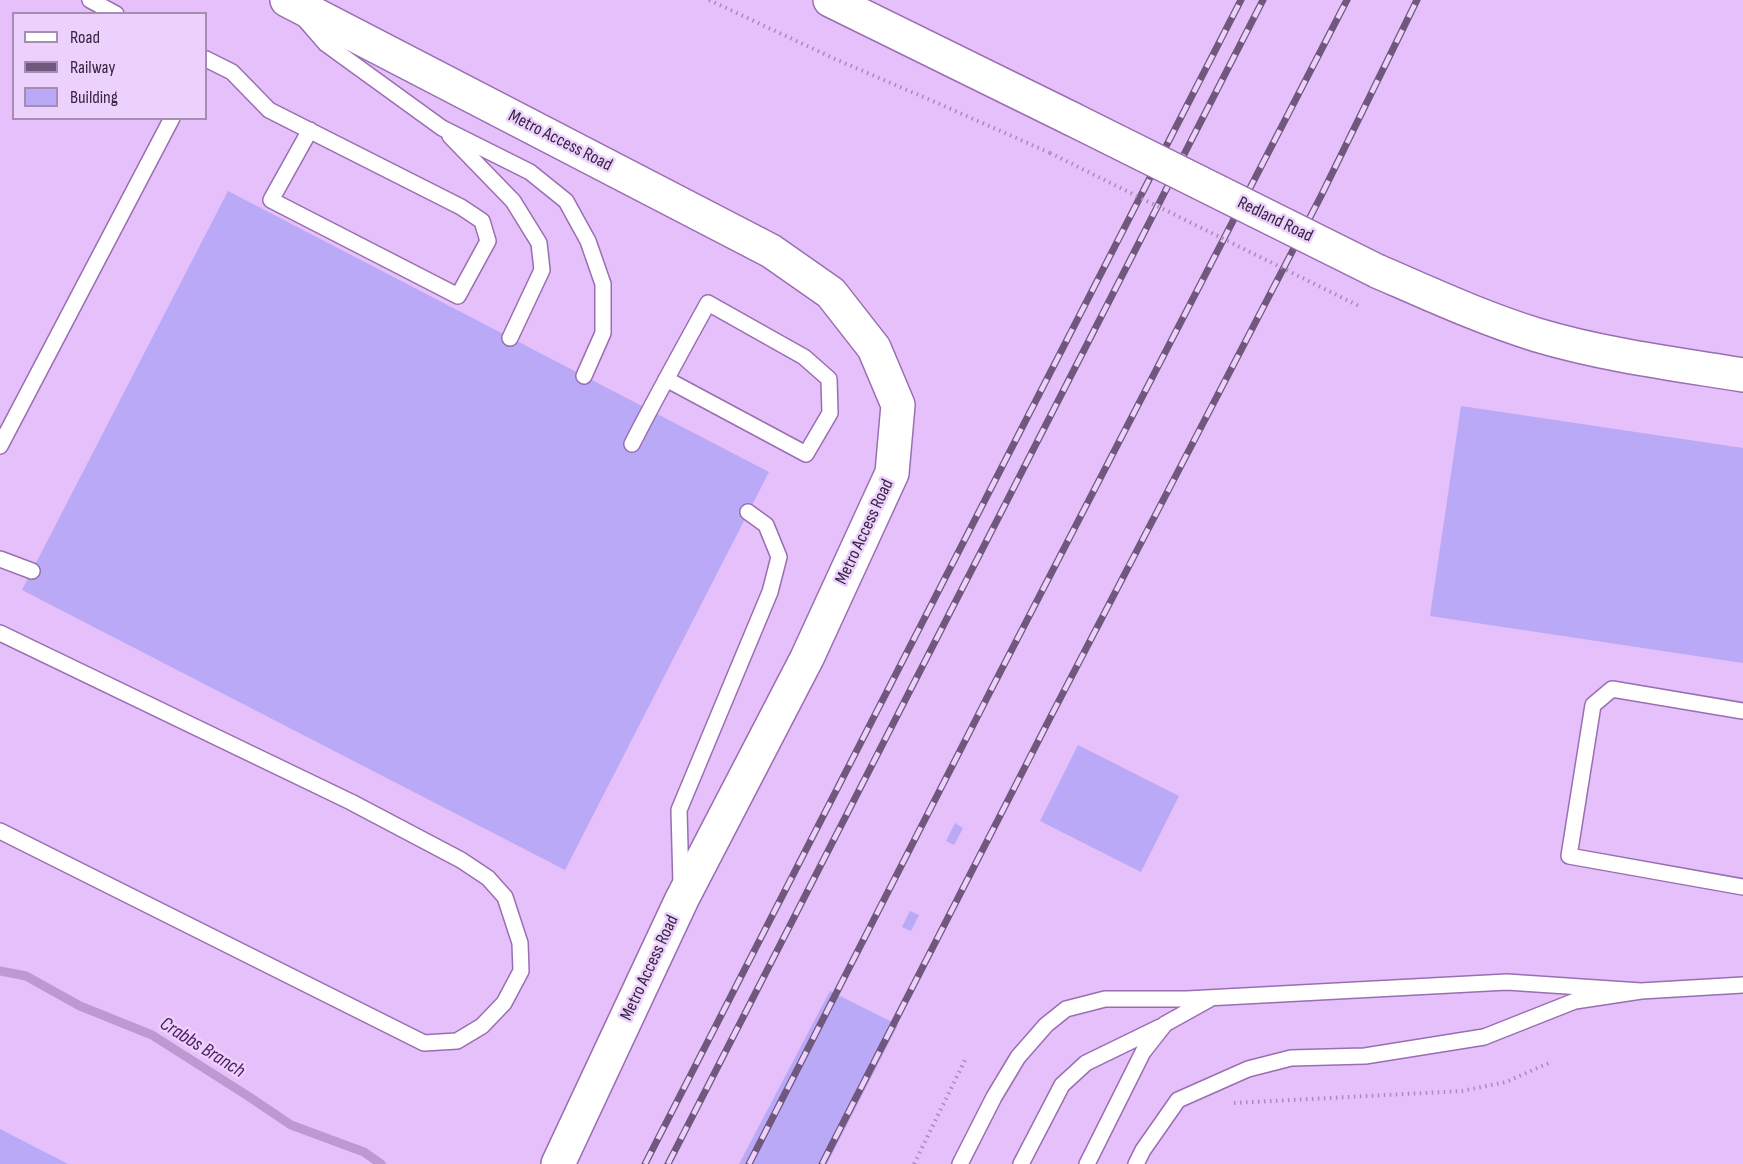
<!DOCTYPE html>
<style>
body{margin:0}
#map{position:relative;width:1743px;height:1164px;overflow:hidden;background:#e5c0fa;font-family:"Sofia Sans Condensed",sans-serif}
canvas{display:block}
.legend{position:absolute;left:12px;top:12px;width:195px;height:108px;box-sizing:border-box;background:#edd1fd;border:2px solid #a48cb2;margin:0;padding:8px 10px;list-style:none;font-size:18px;color:#372541}
.legend li{display:flex;align-items:center;gap:12px;height:30px}
.legend b{width:30px;border:2px solid #a48cb2}
</style>
<div id="map">
<canvas width="1743" height="1164"></canvas>
<ul class="legend">
<li><b style="height:8px;background:#fff"></b>Road</li>
<li><b style="height:8px;background:#6f577d"></b>Railway</li>
<li><b style="height:16px;background:#b9a9f6"></b>Building</li>
</ul>
</div>
<script>
const ctx = document.querySelector('canvas').getContext('2d');
ctx.lineJoin = 'round';
function stroke(path, color, width, dash) { ctx.strokeStyle = color; ctx.lineWidth = width; ctx.lineCap = dash ? 'butt' : 'round'; ctx.setLineDash(dash || []); ctx.stroke(path); }
function paint(path, color) { ctx.fillStyle = color; ctx.fill(path, 'evenodd'); }
function label(font, color, halo, rows, align = 'center') {
  ctx.font = font + ' "Sofia Sans Condensed",sans-serif'; ctx.lineWidth = 5; ctx.setLineDash([]); ctx.textBaseline = 'middle'; ctx.strokeStyle = halo; ctx.fillStyle = color; for (const [text, x, y, turn = 0] of rows) {
    ctx.save(); ctx.translate(x, y); ctx.rotate((+turn || 0) * Math.PI / 180); ctx.textAlign = isNaN(turn) ? turn : align; if (halo) ctx.strokeText(text, 0, 0); ctx.fillText(text, 0, 0); ctx.restore();
  }
}
stroke(new Path2D(`
 M0,971L26,976L80,1006L152,1035L248,1096L291,1125L364,1152L381,1164`), '#bd98d1', 9);
paint(new Path2D(`
 M228,191L769,472L565,870L22,590Z
 M1461,406L1743,448V663L1430,616Z
 M1078,745L1179,796L1141,872L1040,821Z
 M955,823L963,828L954,845L946,841Z
 M910,911L919,915L911,931L902,927Z
 M830,991L898,1025L827,1164H739Z
 M0,1129L68,1164H0Z`), '#b9a9f6');
const service = new Path2D(`
 M90,0L116,14
 M306,21L326,44L442,128L530,172L566,201L588,241L603,284V333L584,376
 M206,59L232,72L269,110L461,207L482,221L488,241L458,296L271,200L310,130
 M450,136L513,201L539,243L542,270L510,338
 M632,444C656,397 682,350 708,303L804,357L829,379L830,413L806,454L666,379
 M0,446L172,118
 M0,559L32,571
 M0,633L351,802L461,860L488,878L505,897L520,943L521,971L504,1003L482,1026L457,1041L424,1043L0,831
 M1743,711L1612,689L1593,705L1569,856L1743,887
 M681,884L679,810L770,592L779,557L766,525L748,512
 M960,1164L994,1097L1018,1057L1046,1025L1066,1009L1105,999H1187L1507,982L1641,991
 M1021,1164L1062,1085L1086,1063L1160,1027
 M1087,1164L1143,1052L1165,1024L1210,999
 M1136,1164L1143,1150L1178,1100L1248,1069L1291,1058L1365,1056L1484,1037L1575,1001L1641,991L1743,985`);
const secondary = new Path2D(`
 M287,0L771,251L831,293L874,348L898,405L892,473L807,658L682,899L558,1164
 M830,0L1072,119
 M1377,271C1430,294 1482,318 1537,335C1604,355 1675,364 1743,375`);
stroke(service, '#9a6eb2', 18);
stroke(secondary, '#9a6eb2', 36);
stroke(new Path2D(`
 M709,0L835,59L935,102L1050,153
 M1234,1103L1462,1091L1506,1082L1551,1062
 M914,1164L966,1058`), '#a98bba', 4, [1.5, 4.5]);
stroke(service, '#fff', 15);
stroke(secondary, '#fff', 33);
const rail = new Path2D(`
 M645,1164L1241,0
 M668,1164L1263,0
 M749,1164L992,688L1347,0
 M822,1164L1050,718L1321,196L1417,0`);
stroke(rail, '#6f577d', 7);
stroke(rail, '#edd1fd', 4.5, [14]);
const secondaryBridge = new Path2D(`
 M1072,119L1377,271`);
stroke(secondaryBridge, '#9a6eb2', 36, []);
stroke(new Path2D(`
 M1050,153L1359,306`), '#a98bba', 4, [1.5, 4.5]);
stroke(secondaryBridge, '#fff', 33);
label('18px', '#372541', '#edd1fd', [
 ["Metro Access Road",560,141,27],
 ["Redland Road",1275,220,26],
 ["Metro Access Road",865,532,-65],
 ["Metro Access Road",650,968,-65]
]);
label('italic 20px', '#4a1b5f', '#edd1fd', [
 ["Crabbs Branch",202,1048,32]
]);
</script>
